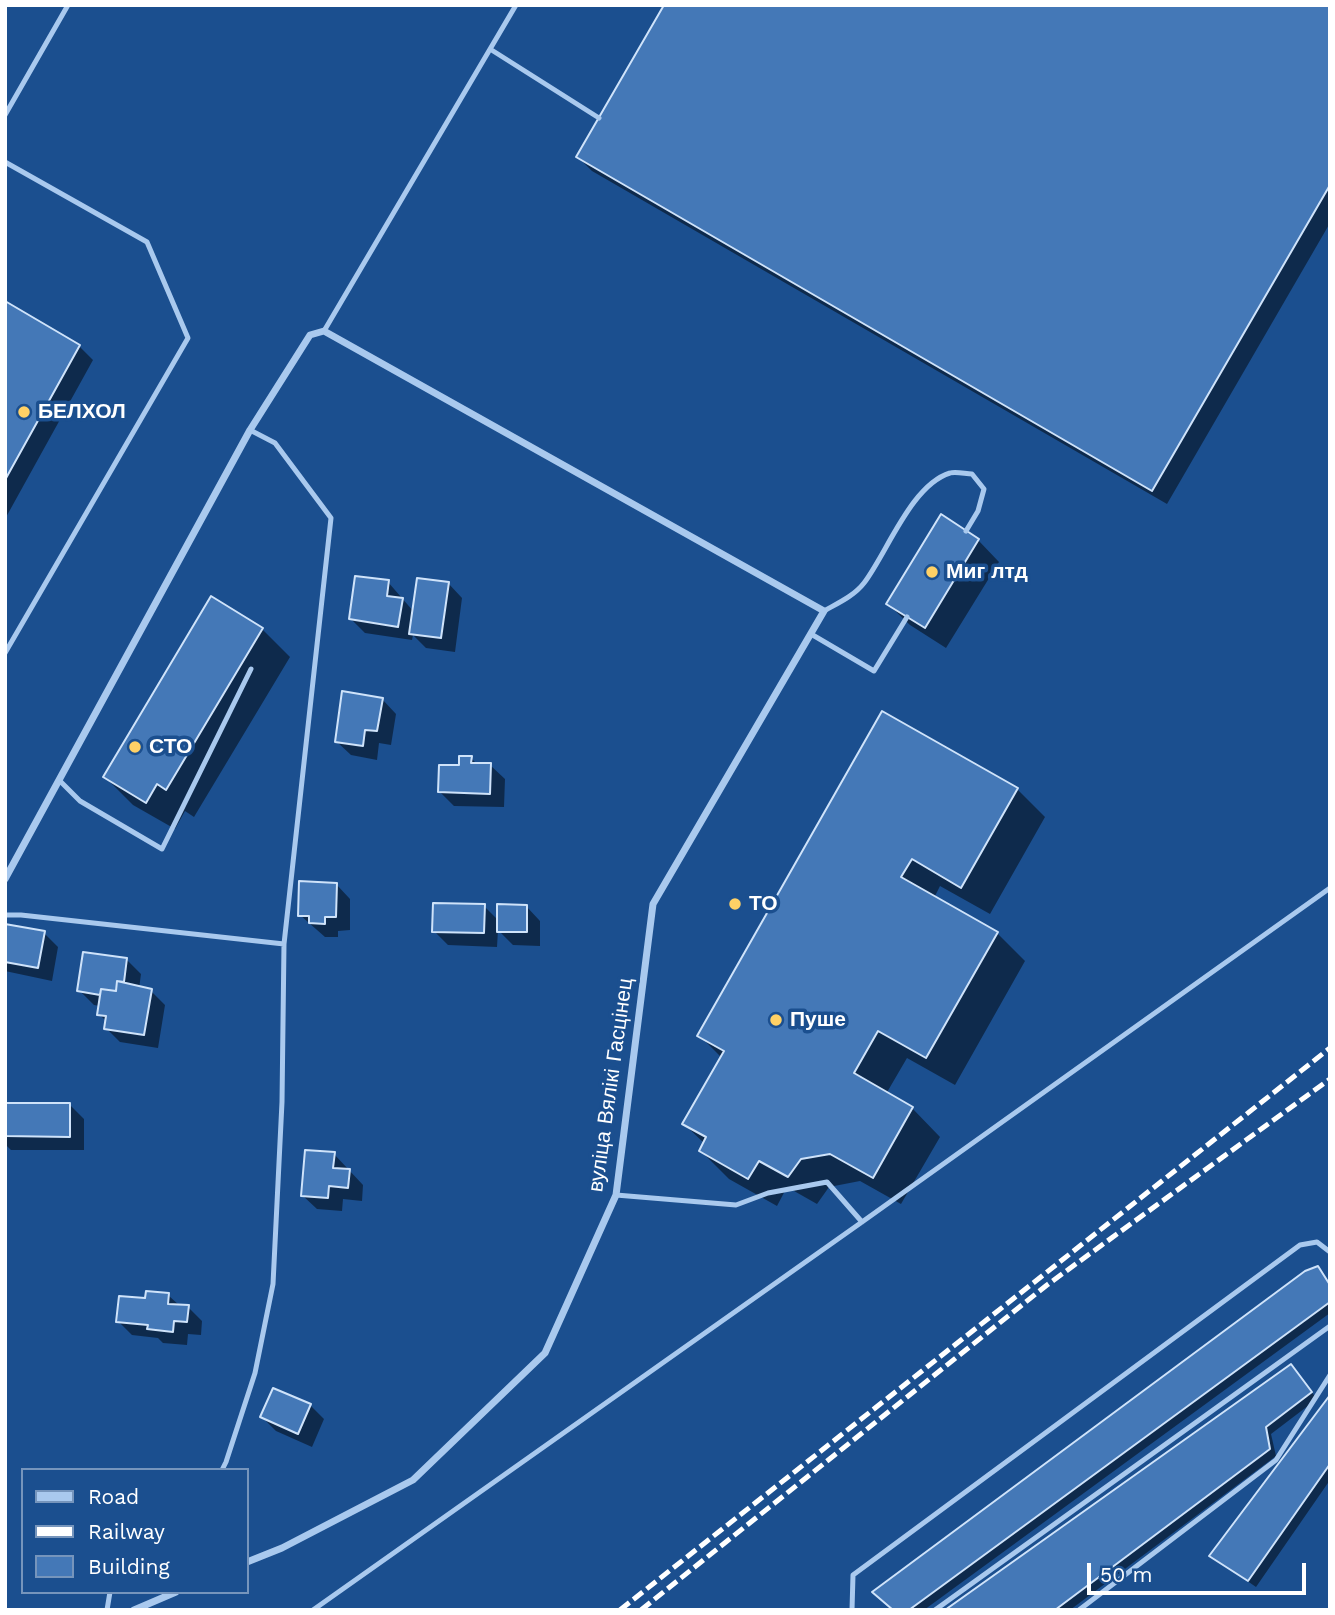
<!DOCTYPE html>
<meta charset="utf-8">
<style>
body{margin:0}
#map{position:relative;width:1335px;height:1615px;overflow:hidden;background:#1b4f8f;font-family:"Work Sans",sans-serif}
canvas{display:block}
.frame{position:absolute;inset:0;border:7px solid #fff;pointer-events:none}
.legend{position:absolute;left:21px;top:1468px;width:228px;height:126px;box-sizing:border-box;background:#1b4f8f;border:2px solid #7695bc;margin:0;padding:9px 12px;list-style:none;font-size:21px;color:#fff}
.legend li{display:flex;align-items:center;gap:14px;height:35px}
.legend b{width:35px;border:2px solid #7695bc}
.scale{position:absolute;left:1087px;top:1563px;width:219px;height:32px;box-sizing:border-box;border:4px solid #fff;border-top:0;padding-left:9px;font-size:21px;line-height:24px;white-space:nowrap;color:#fff;-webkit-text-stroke:5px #1b4f8f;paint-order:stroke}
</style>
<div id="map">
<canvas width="1335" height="1615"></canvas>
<div class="frame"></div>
<ul class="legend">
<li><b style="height:9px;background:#a9c9ee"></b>Road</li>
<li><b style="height:9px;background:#fff"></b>Railway</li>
<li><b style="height:19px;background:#4478b7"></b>Building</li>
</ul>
<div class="scale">50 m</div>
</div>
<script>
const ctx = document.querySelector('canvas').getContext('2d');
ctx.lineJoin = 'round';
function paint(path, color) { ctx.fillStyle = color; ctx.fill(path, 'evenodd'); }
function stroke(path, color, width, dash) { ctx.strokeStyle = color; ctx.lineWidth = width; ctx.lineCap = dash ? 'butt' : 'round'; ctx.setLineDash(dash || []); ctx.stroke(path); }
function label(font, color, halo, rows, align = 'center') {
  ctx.font = font + ' "Work Sans",sans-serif'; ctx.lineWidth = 7; ctx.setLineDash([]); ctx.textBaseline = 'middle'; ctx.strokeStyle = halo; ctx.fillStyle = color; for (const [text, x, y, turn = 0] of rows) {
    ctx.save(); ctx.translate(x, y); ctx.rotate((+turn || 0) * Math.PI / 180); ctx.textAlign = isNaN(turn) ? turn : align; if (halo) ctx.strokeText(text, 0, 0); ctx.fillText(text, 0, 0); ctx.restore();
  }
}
paint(new Path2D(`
 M1330,5V223L1167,504L592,171L578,157Z
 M5,303L79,346L93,360L5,519Z
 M978,540L999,562L946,648L910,625L888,604Z
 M388,582L414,612L448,583L462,598L455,652L426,648L413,635L412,640L365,633L351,619Z
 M262,629L290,657L194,817L185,811L175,829L133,805L105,777Z
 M382,699L396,714L391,745L379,743L377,760L351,755L336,741Z
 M882,713L1017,789L1045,817L990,914L940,886L934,898L997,933L1025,961L955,1085L907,1058L886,1094L912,1108L940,1137L901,1204L860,1181L829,1187L817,1204L787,1187L777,1206L729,1179L701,1151L705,1144L684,1124L722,1058L699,1035Z
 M471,758L478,765H490L505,779L504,807L454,806L440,792Z
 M336,884L350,899V930L338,931V937H325L300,915Z
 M484,906L499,921L526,906L540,921V946L513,945L498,930L497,947L448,945L434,931Z
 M5,926L44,933L58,947L52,981L5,971Z
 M127,960L141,974L139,989L151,991L165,1005L158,1048L120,1042L106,1028L107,1022L99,1014L100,1006L94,1005L79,990Z
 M5,1104L70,1105L84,1119V1150H11L5,1144Z
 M334,1154L363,1185L362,1201L343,1199L342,1211L317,1209L302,1195Z
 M1317,1268L1330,1284V1313L924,1610H894Z
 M168,1295L180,1306L188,1307L202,1321L201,1335L188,1334L187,1345L163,1343L158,1338L132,1335L118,1321L147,1300Z
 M1297,1373L1317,1399L1271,1434L1276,1456L1070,1610H948Z
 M1330,1398V1480L1256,1587L1211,1556Z
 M310,1405L324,1419L312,1447L276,1431L262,1417Z`), '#0007');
const building = new Path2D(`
 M664,5H1330V185L1152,491L576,157Z
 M5,301L80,345L5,480Z
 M941,514L979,539L925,628L886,604Z
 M355,576L389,580L387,596L403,598L398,627L349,619Z
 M417,578L449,582L441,638L409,634Z
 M211,596L263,628L166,790L157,784L146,803L103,777Z
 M342,691L383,698L377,731L365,730L363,746L335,742Z
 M882,711L1018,788L961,888L912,859L901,877L998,932L926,1058L878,1031L854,1073L913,1107L873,1178L830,1154L801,1159L788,1177L759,1161L748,1179L699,1151L706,1137L682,1124L724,1051L697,1036Z
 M459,756H472L471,763H491L490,794L438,792L439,765H459Z
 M299,881L337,883L336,917H325V924L309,923V916H298Z
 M433,903L485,904L484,933L432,932Z
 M497,904L527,905V932H497Z
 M5,924L45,931L38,968L5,962Z
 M83,952L127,958L124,982L117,981L116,991L101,989L100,995L77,991Z
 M117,981L152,989L144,1035L104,1029L106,1016L97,1015L101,989L116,991Z
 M5,1103H70V1137L5,1136Z
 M305,1150L335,1152L333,1168L350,1169L348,1188L329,1186L328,1198L301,1196Z
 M1318,1266L1330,1285V1302L909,1610H893L872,1592L1305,1271Z
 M146,1291L169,1293L168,1304L189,1305L187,1322L174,1321L173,1332L147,1329L148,1325L116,1322L119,1296L145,1298Z
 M1291,1364L1312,1392L1266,1427L1270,1449L1055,1610H945Z
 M273,1388L311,1404L298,1434L260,1417Z
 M1330,1395V1464L1248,1581L1209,1556Z`);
paint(building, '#4478b7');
stroke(building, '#cfe3fa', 2);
stroke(new Path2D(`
 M490,49L599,118
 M5,115L68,5
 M5,162L147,242L188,338L5,653
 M324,331L516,5
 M824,611C838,603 854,596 864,583C887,553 911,485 950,473C956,471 966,474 972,474L984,489L978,511L966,531
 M811,634L874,671L907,617
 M59,780L80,801L162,849L251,669
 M5,915H21L284,944
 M616,1195L736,1205L768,1193L827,1182L862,1222
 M222,1470L226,1462L255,1373L273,1284L282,1102L284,944L331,518L275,443L250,430
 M107,1610L110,1592
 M313,1610L862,1222L1330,888
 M852,1610L853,1575L1300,1245L1317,1242L1330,1252
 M935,1610L1330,1326
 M1079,1610L1276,1460L1330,1375`), '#a9c9ee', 5);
stroke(new Path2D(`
 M5,879L250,430L310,335L324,331L824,611L653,904L616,1195L545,1353L413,1480L282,1548L247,1562
 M134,1610L176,1592`), '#a9c9ee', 7);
stroke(new Path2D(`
 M620,1610L1330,1048
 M641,1610L1047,1285L1330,1079`), '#fff', 5, [12, 5]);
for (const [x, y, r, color] of [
 [24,412,7,"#ffd166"],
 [932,572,7,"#ffd166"],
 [135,747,7,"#ffd166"],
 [735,904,7,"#ffd166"],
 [776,1020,7,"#ffd166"]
]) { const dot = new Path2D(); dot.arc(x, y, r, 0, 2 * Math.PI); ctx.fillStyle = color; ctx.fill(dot); stroke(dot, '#1b4f8f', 2.5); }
label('bold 21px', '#fff', '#1b4f8f', [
 ["БЕЛХОЛ",38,412],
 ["Миг лтд",946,572],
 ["СТО",149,747],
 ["ТО",749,904],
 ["Пуше",790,1020]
], 'left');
label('21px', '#fff', '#1b4f8f', [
 ["вуліца Вялікі Гасцінец",611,1085,-82]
]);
</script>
